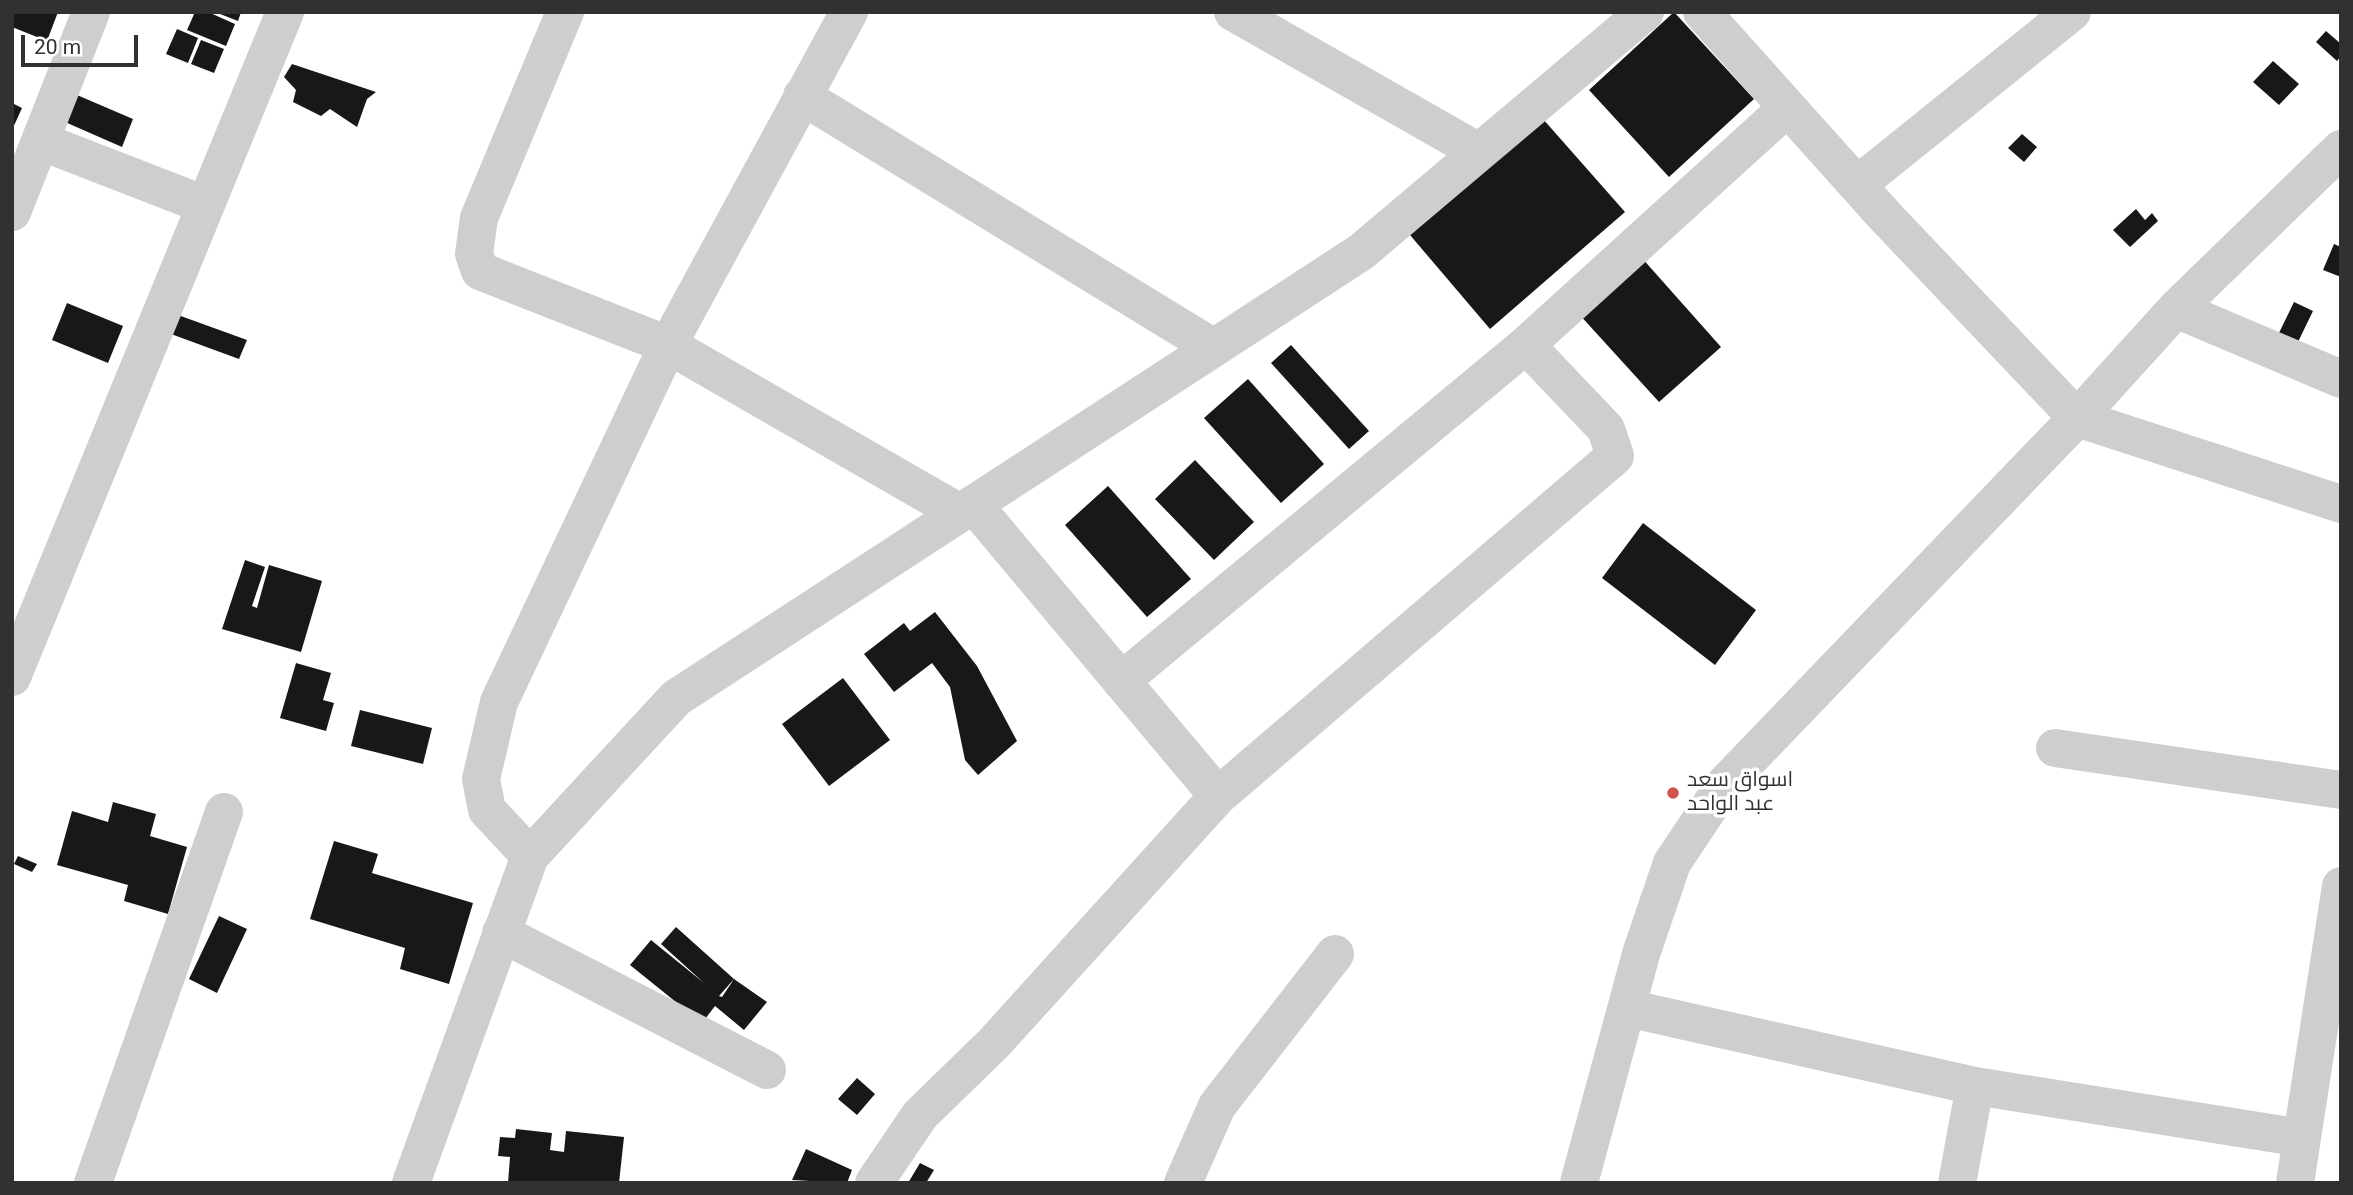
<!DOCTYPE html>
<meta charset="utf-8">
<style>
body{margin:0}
#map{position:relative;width:2353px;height:1195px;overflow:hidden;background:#fff;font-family:Roboto,sans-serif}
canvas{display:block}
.frame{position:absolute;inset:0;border:14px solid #313131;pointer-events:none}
.scale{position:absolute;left:21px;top:35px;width:117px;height:32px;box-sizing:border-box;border:4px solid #313131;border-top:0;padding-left:9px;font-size:21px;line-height:24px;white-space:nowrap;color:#313131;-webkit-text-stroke:5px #fff;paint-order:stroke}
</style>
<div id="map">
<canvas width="2353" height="1195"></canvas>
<div class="frame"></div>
<div class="scale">20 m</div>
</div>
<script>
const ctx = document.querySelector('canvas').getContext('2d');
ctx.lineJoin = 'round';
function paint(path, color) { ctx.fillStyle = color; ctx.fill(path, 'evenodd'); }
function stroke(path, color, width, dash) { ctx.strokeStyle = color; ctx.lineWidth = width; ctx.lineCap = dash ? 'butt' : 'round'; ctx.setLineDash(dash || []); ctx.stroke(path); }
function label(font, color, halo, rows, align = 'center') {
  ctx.font = font + ' Roboto,Cairo,sans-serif'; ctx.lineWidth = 7; ctx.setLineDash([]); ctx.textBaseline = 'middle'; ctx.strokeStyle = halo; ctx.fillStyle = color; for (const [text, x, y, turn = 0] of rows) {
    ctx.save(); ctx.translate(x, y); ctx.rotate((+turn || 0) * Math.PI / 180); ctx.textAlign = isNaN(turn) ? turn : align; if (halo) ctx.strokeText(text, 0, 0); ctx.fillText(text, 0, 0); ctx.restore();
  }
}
paint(new Path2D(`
 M12,12H58L47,41L12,27Z
 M195,12H208L235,24L226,46L187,30Z
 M215,12H241L238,21Z
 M1674,12L1754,99L1669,177L1589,90Z
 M177,29L198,38L188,63L166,54Z
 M2326,31L2341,44V56L2337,61L2316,42Z
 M201,40L224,49L214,73L191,64Z
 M2273,61L2299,84L2279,105L2253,82Z
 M292,64L376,92L367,99L357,127L330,109L321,116L293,102L296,90L284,77Z
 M77,95L133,119L122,147L65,122Z
 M12,103L22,108L12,130Z
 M1543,119L1625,212L1490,329L1410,235Z
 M2022,134L2037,147L2024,162L2008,148Z
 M2136,209L2145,220L2152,213L2158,221L2130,247L2113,230Z
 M2334,244L2341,247V277L2323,270Z
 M1641,257L1721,347L1659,402L1578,313Z
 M2294,302L2313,311L2297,344L2278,335Z
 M67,303L123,326L108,363L52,340Z
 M178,315L247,340L239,359L171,334Z
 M1291,345L1369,431L1349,449L1271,363Z
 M1248,379L1324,464L1281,503L1204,418Z
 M1195,460L1254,522L1214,560L1155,499Z
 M1108,486L1191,579L1147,617L1065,525Z
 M1643,523L1756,610L1715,665L1602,578Z
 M245,560L265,567L252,606L257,608L269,565L322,581L301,652L222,629Z
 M935,612L977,666L1017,741L978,775L965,760L950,687L932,663L894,692L864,654L904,623L910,631Z
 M296,663L331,673L323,700L334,703L326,731L280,718Z
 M843,678L890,740L829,786L782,724Z
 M360,710L432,728L423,764L351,746Z
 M113,802L156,814L150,836L187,847L168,914L124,901L128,885L57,865L72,811L108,822Z
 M334,841L378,854L372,873L473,903L449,984L400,969L405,948L310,919Z
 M18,856L37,864L32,872L14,864Z
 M219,916L247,929L217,993L189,979Z
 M676,927L734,979L719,996L722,997L734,979L767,1002L744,1030L715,1006L702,1023L630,965L651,940L704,983L661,944Z
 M857,1078L875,1094L857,1115L838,1099Z
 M516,1129L552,1133L550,1150L564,1152L566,1131L624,1137L619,1183H508L510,1157L498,1156L500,1137L515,1138Z
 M806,1149L852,1170L847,1183L792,1180Z
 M920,1163L934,1170L926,1183H908Z`), '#181818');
stroke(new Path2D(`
 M565,12L479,218L474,254L480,271L668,345L960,513
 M1233,12L1479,152
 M1702,12L1884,215L2077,418L2341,504
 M802,96L1214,348
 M40,141L205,205
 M1857,185L2072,12
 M12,212L91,12
 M2176,309L2341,379
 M973,504L1218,796
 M12,677L285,12
 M1121,681L1526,345L1787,108
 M2055,748L2341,790
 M530,856L487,810L481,779L499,702L668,345L849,12
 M501,933L767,1070
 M1627,1008L1975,1086L2302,1138
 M93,1183L224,812
 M411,1183L530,856L676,698L1361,252L1645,12
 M874,1183L920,1115L994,1043L1218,796L1615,456L1606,429L1526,345
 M1183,1183L1217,1106L1335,954
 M1579,1183L1641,954L1672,863L1724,785L2077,418L2176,309L2341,149
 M1957,1183L1975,1086
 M2295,1183L2341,886`), '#cecece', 38);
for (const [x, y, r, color] of [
 [1673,793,7,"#d0534c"]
]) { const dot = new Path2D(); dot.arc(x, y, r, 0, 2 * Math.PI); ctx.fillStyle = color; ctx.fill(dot); stroke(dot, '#fff', 2.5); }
label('21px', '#313131', '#fff', [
 ["اسواق سعد",1687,781],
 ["عبد الواحد",1687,805]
], 'left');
</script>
